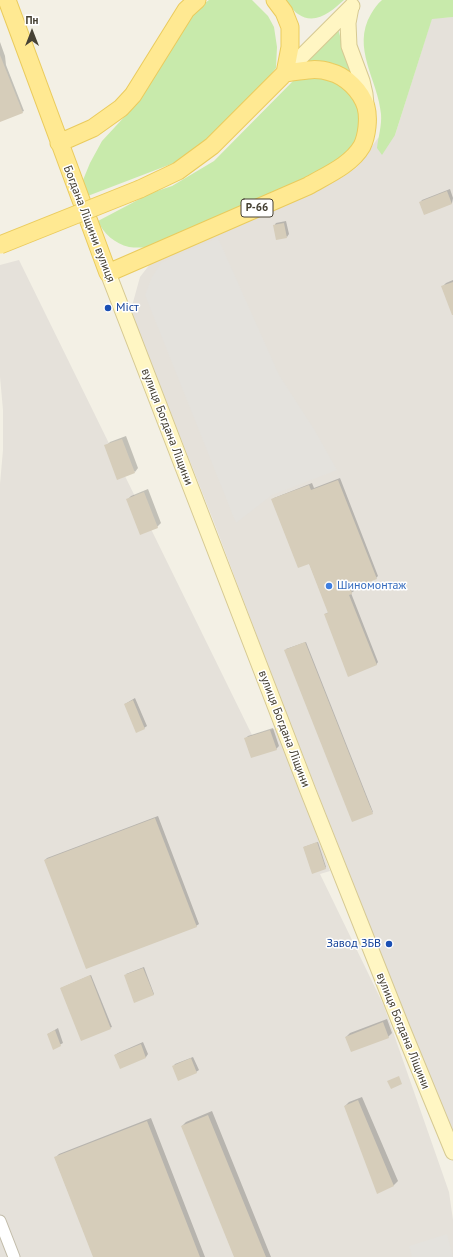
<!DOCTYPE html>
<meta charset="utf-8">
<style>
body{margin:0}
#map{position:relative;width:453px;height:1257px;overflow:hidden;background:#f3f0e5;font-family:"PT Sans",sans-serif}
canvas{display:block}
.north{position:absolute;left:12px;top:12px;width:40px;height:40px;-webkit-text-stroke:3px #fff;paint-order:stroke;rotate:0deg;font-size:11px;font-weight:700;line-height:16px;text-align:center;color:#464134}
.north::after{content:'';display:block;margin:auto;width:14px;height:18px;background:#464134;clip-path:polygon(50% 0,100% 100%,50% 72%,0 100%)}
</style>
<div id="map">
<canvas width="453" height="1257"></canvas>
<div class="north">Пн</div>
</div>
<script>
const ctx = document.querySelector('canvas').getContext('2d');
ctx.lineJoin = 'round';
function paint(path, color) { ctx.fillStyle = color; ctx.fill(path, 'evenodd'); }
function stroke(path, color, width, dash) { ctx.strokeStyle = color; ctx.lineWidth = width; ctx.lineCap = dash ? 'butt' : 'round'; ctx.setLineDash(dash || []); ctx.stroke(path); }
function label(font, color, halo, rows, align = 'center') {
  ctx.font = font + ' "PT Sans",sans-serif'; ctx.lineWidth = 3; ctx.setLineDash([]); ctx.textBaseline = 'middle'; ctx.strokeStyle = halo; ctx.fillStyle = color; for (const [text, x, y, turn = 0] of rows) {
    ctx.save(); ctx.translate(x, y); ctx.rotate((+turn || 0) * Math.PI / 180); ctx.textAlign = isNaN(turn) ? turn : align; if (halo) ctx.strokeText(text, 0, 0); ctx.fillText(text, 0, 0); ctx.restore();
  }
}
paint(new Path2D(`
 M453,17V1142L446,1119L281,700L215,525L133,317L132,306L140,277L150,264L339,179L356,168L378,138L391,127L395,135L432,18Z
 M19,260L252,735L277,728L330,871L320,874L384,1006L449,1192L453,1220V1257H0V484L3,450V410L0,377V265Z`), '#e5e1da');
paint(new Path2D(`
 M209,0H252L268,16L274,27L277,47L276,68L250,100L220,129L174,163L85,197L83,180L90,163L102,141L127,114L186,22L201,6Z
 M285,0H344C332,11 315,26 298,14C293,11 289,4 285,0Z
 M382,0H453V17L432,19L395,135L382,155L377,148C378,138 382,125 381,114C378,80 351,48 371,14C374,9 377,4 382,0Z
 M338,28L342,44L358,83L324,63L315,61L304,62Z
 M311,76L336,81L353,98L359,111L364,127L344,162L148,248C142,247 135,248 129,247C115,244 103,233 98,221L151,193L172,186L214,161L294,80Z`), '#c8eaab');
paint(new Path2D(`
 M218,238L279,375L314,429L337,470L272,495L236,523L145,295L152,277L161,263Z
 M447,1234L453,1257H412L409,1246Z`), '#e4e2dd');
paint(new Path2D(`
 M0,42L5,56L6,65L24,111L0,121Z
 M450,189L453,198L452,203L425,214L420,203L422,200Z
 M286,221L289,234L287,237L274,226L276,223Z
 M453,280V314L442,287L446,283Z
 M126,436L138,468L135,472L106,446L110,442Z
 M340,478L378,576L376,578L353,587L354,591L351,593L378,662L376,665L325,614L329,612L309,563L272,500L274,498L312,483L314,488Z
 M148,489L161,523L157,527L127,500L131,496Z
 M306,642L373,812V813L286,649Z
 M135,698L147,726L144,728L125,704Z
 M273,728L279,746L276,749L246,738L248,736Z
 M158,816L199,924L196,926L45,860L47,858Z
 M318,842L326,867L325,868L304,847Z
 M144,967L154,994L153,995L126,974Z
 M91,975L112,1027L82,1039L61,988Z
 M387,1019L392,1033L388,1037H346L350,1033Z
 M58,1028L63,1043L54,1048L48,1034Z
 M143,1042L148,1054L146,1057L120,1067L115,1055L118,1053Z
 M193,1057L199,1070L196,1072L173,1067L175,1064Z
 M362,1097L398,1181L394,1185L378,1192L345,1106L349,1102Z
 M212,1111L271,1257H235L182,1126L186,1122Z
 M151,1118L205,1257H94L55,1158L59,1154Z`), '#0003');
paint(new Path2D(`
 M0,55L23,113L0,122Z
 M447,191L452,204L424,215L419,202Z
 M284,223L287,238L276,240L273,225Z
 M453,282V315H452L441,286Z
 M122,439L135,473L117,480L104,445Z
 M338,480L377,579L351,589L352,594L349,595L377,665L348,677L324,614L328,613L309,564L298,568L271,499L309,485L311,490Z
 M144,492L158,528L140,535L126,499Z
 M305,642L373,814L352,822L284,650Z
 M133,700L145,729L136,733L124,704Z
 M270,730L277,750L251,758L244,738Z
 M155,818L197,927L86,969L44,860Z
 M317,842L326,869L312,874L303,847Z
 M143,968L154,995L134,1003L124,975Z
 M90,975L111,1029L81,1041L60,988Z
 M383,1022L389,1038L351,1052L345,1037Z
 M55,1030L61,1046L53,1050L47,1034Z
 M141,1044L146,1058L120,1069L114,1055Z
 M191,1058L197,1073L178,1081L172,1066Z
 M399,1076L402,1084L391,1089L387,1081Z
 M358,1100L394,1186L377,1194L344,1106Z
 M208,1115L266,1257H234L181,1126Z
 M147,1121L200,1257H93L54,1157Z`), '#d6cdba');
const street = new Path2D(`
 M0,1221L14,1257`);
const secondary = new Path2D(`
 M351,7L348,23L349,46L362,81L365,94L366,104
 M285,73L352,6
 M108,273L308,791L402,1028L453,1152`);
const primary = new Path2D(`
 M7,0L108,273L308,186C327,175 351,165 362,146C367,136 369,118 366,107C361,91 346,76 330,72C316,67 300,71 285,73
 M59,143L93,128L121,108L133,95L186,10L197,0
 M140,189L178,171L212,146L285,73L290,47V27L284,12L275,0`);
stroke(street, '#c2bcaa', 13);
stroke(secondary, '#d6c992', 17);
stroke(primary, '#eacb5d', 19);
stroke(street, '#fff', 11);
stroke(secondary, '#fff6c3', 15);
stroke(primary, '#ffe992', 17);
const primaryBridge = new Path2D(`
 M0,245L140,189`);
stroke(primaryBridge, '#eacb5d', 19, []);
stroke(primaryBridge, '#ffe992', 17);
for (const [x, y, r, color] of [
 [108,308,4,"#1a4fb4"],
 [329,586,4,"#3f7fe0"],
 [389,944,4,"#1a4fb4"]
]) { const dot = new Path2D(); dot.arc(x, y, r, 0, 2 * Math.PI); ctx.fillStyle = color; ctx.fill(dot); stroke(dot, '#fff', 1.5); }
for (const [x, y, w] of [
 [257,208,32]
]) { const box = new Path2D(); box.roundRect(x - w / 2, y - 9, w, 18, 3); ctx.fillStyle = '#fff'; ctx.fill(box); stroke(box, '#464134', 1); }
label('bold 11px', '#464134', null, [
 ["Р-66",257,208]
]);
label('12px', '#464134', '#fff', [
 ["Богдана Ліщини вулиця",89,224,69],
 ["вулиця Богдана Ліщини",167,427,69],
 ["вулиця Богдана Ліщини",284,729,69],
 ["вулиця Богдана Ліщини",403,1031,68]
]);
label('12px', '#164399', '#fff', [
 ["Міст",116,308],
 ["Завод ЗБВ",381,944,"right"]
], 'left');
label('12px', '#366cbe', '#fff', [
 ["Шиномонтаж",337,586]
], 'left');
</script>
